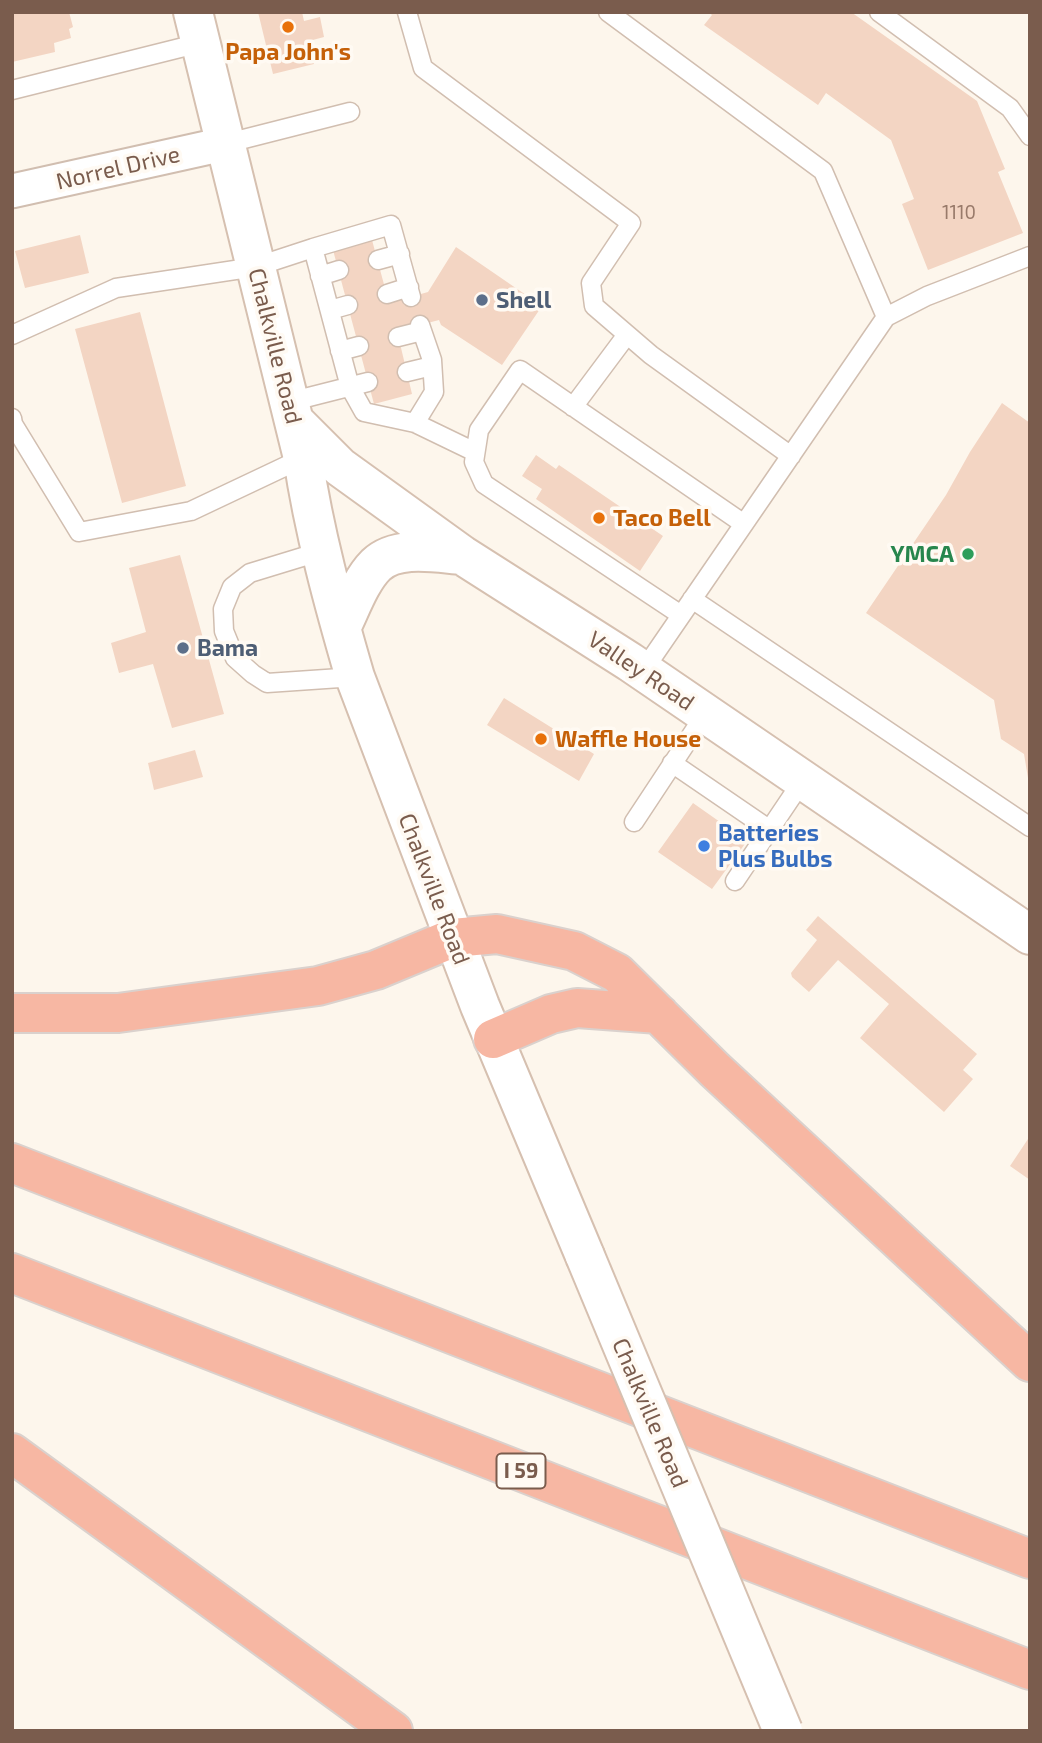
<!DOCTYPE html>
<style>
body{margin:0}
#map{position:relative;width:1042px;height:1743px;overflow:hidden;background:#fdf6ec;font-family:"Exo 2",sans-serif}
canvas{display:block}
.frame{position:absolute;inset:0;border:14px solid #7a5c4d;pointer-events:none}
</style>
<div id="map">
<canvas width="1042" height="1743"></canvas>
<div class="frame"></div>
</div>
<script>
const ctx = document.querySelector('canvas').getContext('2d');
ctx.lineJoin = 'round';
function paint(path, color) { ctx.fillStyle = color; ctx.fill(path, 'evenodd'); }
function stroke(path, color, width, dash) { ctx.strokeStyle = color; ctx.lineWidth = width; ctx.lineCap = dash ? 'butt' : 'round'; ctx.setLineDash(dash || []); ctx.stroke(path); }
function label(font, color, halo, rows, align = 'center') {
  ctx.font = font + ' "Exo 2",sans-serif'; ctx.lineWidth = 7; ctx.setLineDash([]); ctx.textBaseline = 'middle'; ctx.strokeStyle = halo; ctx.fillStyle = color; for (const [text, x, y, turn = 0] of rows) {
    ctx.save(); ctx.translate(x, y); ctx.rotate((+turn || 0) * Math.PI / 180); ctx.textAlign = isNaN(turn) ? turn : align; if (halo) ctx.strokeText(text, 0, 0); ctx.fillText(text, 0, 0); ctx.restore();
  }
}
paint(new Path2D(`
 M12,12H69L73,27L69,29L71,38L54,43L55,52L12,62Z
 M258,12H302L304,21L320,17L324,37L309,41L314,64L273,74Z
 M709,12H851L977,101L1005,169L998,172L1023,233L928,270L902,204L914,199L891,140L826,93L818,105L704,25L712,15Z
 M80,235L89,273L25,288L15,251Z
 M372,240L389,303L428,292L456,247L542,306L502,365L441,325L439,320L397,331L412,394L374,404L333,250Z
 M140,312L186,486L122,503L75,329Z
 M1002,403L1030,423L1028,778L1024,754L1001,739L994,700L866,613L946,495L970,452Z
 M536,455L556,469L559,465L663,536L640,571L536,499L542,489L522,476Z
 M180,555L224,714L172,728L153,664L119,673L111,643L146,632L129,568Z
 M504,698L594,754L579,781L487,725Z
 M195,750L203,777L154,790L148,763Z
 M693,803L747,841L712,889L658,852Z
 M818,916L977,1054L963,1070L973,1079L944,1112L860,1038L889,1004L838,960L809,992L792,977L791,973L817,940L806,930Z
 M1030,1136V1180L1010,1166Z`), '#f3d5c3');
const lane = new Path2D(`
 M407,12L423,68L631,223L591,283L594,306L651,355L791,456
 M608,12L823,171L886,317L643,671
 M879,12L1010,108L1030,136
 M12,90L200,43
 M224,144L350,112
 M378,260L400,254
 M320,276L339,270
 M387,294L409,287
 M411,297L391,225L313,248L350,387L364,412L415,423L475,452
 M330,310L348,305
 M886,317L927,296L1030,256
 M12,335L116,288L255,267L313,248
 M398,337L422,331
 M340,351L359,346
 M407,372L432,366
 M289,402L368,382
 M573,407L626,336
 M12,418L13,424L79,532L191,511L303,458
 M415,423L434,392L432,360L420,325
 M322,551L250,573L232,587L223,609L224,631L235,658L253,674L267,683L355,677
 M692,599L1030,827
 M681,615L484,484L474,462L479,430L520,370L744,524
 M672,763L770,830
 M634,822L706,713
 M735,881L803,780`);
const street = new Path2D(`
 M12,191L224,144`);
const secondary = new Path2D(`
 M193,12L303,458C314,532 334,605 355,677L480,1006L585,1256
 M294,421L340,467L462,555L630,662L1030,935
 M341,628C351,608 360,581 376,565C397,545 436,553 462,555`);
const highway = new Path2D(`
 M12,1013H118L318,986L376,970L453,938L497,934L574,951L617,973L715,1070L1030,1362
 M493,1039L551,1014L577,1008L659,1014
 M12,1163L1030,1559
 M12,1273L1030,1670
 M12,1453L393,1731`);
stroke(lane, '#d1beb0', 21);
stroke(street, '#d1beb0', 37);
stroke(secondary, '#d6c0b0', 42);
stroke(highway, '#dad1cd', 42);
stroke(lane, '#fff', 18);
stroke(street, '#fff', 33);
stroke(secondary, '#fff', 38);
stroke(highway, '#f7b7a3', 38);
const secondaryBridge = new Path2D(`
 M585,1256L783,1731`);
stroke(secondaryBridge, '#d6c0b0', 42, []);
stroke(secondaryBridge, '#fff', 38);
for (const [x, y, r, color] of [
 [288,27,7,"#e8710a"],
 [482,300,7,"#5c6f8a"],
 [599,518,7,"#e8710a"],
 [968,554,7,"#2e9e5b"],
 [183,648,7,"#5c6f8a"],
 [541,739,7,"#e8710a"],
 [704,846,7,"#3f7fe0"]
]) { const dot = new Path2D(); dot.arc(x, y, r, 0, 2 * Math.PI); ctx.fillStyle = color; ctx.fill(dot); stroke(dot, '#fffaf3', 2.5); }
label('19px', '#987a6a', null, [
 ["1110",959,213]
]);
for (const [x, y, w] of [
 [521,1471,49]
]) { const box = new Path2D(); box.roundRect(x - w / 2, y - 17.5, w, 35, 5); ctx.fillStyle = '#fffaf3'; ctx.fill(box); stroke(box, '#7a5c4d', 2); }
label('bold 21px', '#7a5c4d', null, [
 ["I 59",521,1471]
]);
label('bold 23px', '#c56008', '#fffaf3', [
 ["Papa John's",288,52,"center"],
 ["Taco Bell",613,518],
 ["Waffle House",555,739]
], 'left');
label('23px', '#7a5c4d', '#fffaf3', [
 ["Norrel Drive",118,168,-13],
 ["Chalkville Road",275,346,76],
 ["Valley Road",641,671,34],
 ["Chalkville Road",434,889,69],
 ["Chalkville Road",650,1413,67]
]);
label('bold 23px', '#4e5e75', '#fffaf3', [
 ["Shell",496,300],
 ["Bama",197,648]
], 'left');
label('bold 23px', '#27864d', '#fffaf3', [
 ["YMCA",954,554]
], 'right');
label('bold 23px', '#366cbe', '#fffaf3', [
 ["Batteries",718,833],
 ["Plus Bulbs",718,859]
], 'left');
</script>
